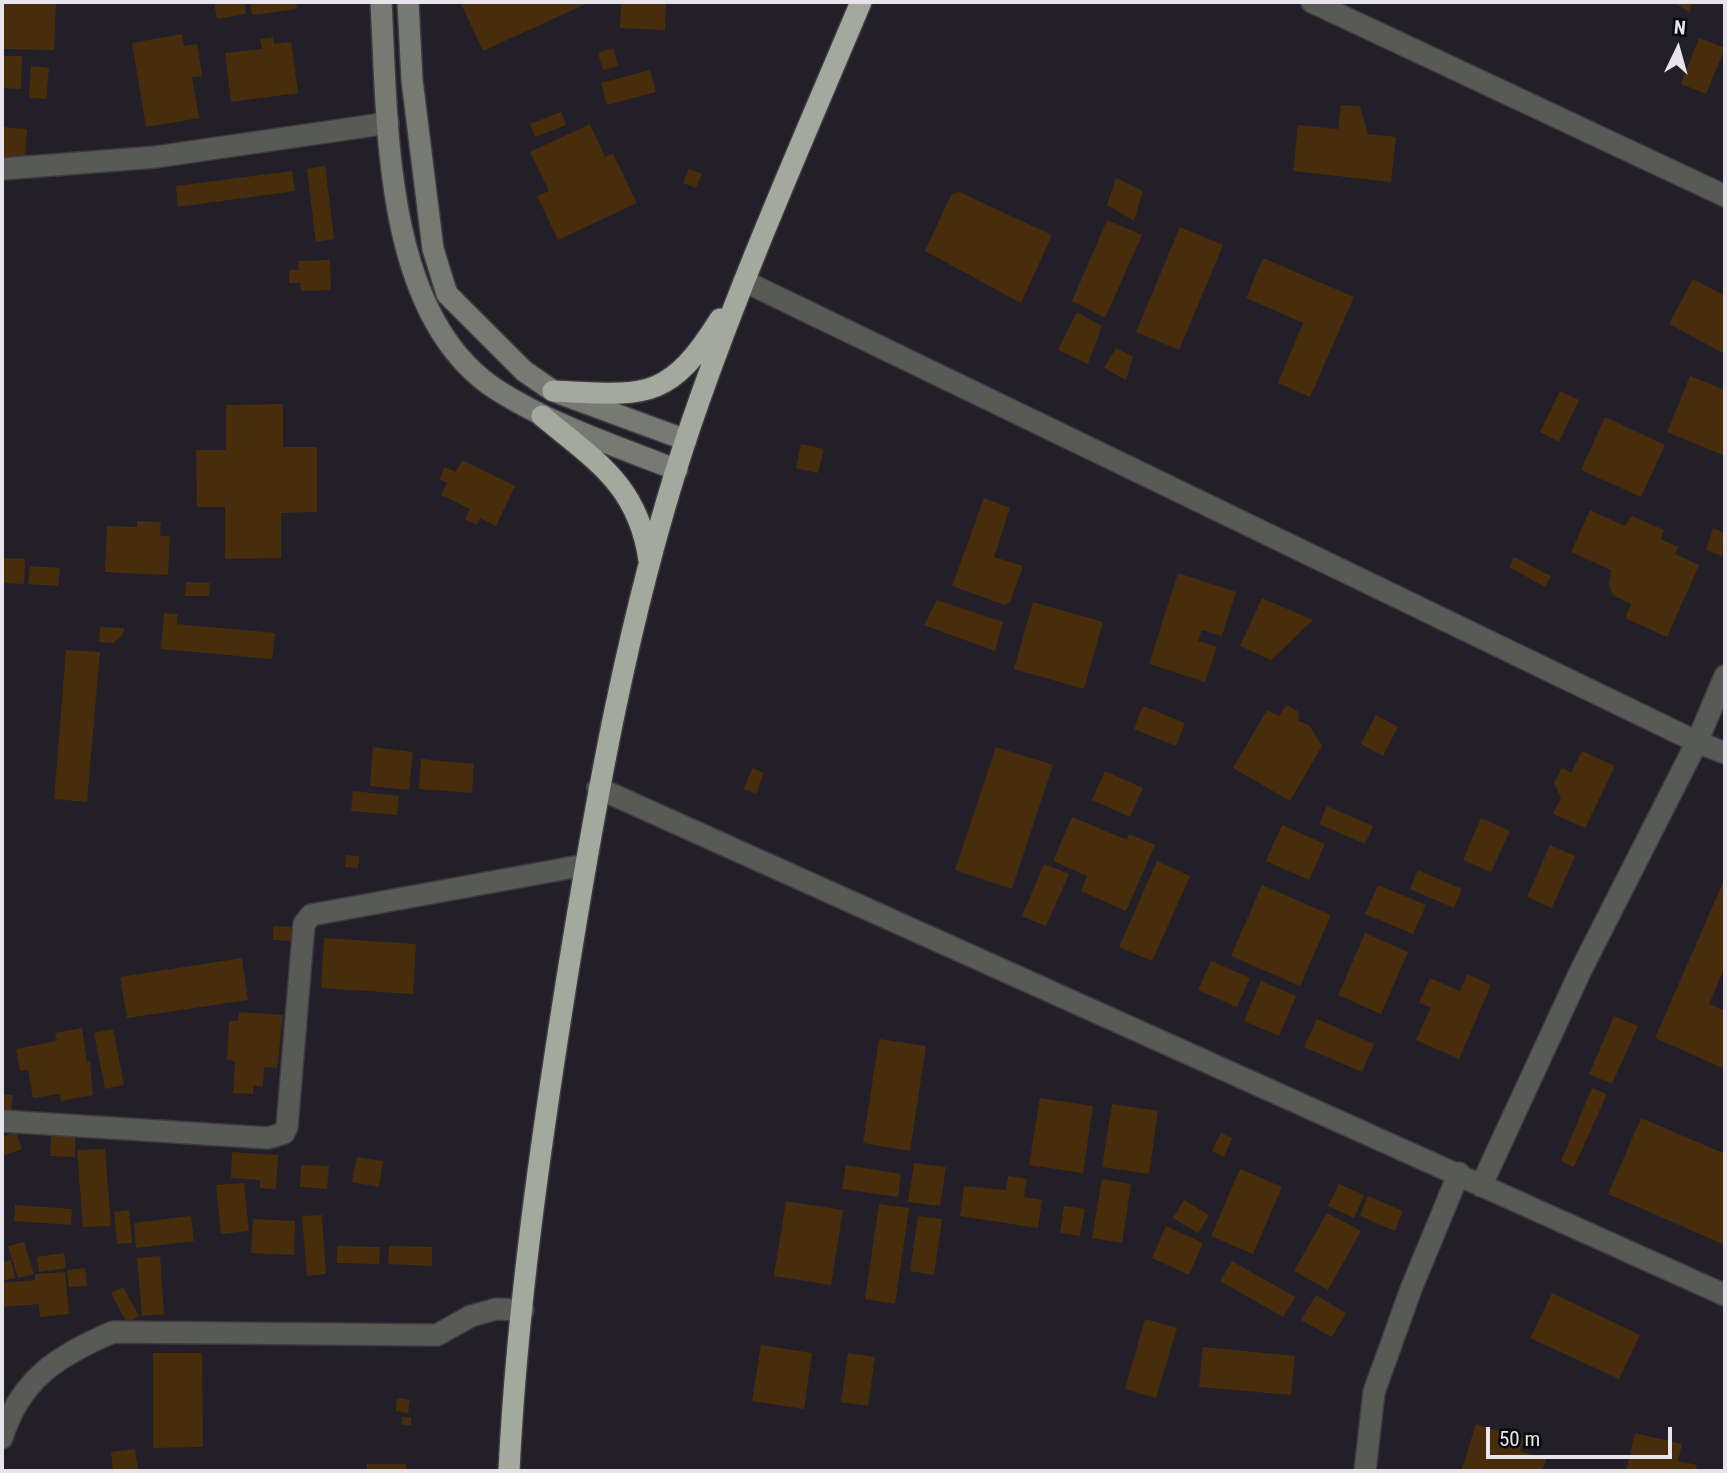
<!DOCTYPE html>
<style>
body{margin:0}
#map{position:relative;width:1727px;height:1473px;overflow:hidden;background:#221f28;font-family:"Roboto Condensed",sans-serif}
canvas{display:block}
.frame{position:absolute;inset:0;border:4px solid #e7e5eb;pointer-events:none}
.north{position:absolute;left:1643px;top:14px;width:70px;height:70px;-webkit-text-stroke:5px #0b0a0e;paint-order:stroke;rotate:5deg;font-size:19px;font-weight:700;line-height:28px;text-align:center;color:#e7e5eb}
.north::after{content:'';display:block;margin:auto;width:24px;height:32px;background:#e7e5eb;clip-path:polygon(50% 0,100% 100%,50% 72%,0 100%)}
.scale{position:absolute;left:1486px;top:1427px;width:186px;height:32px;box-sizing:border-box;border:4px solid #e7e5eb;border-top:0;padding-left:9px;font-size:21px;line-height:24px;white-space:nowrap;color:#e7e5eb;-webkit-text-stroke:5px #0b0a0e;paint-order:stroke}
</style>
<div id="map">
<canvas width="1727" height="1473"></canvas>
<div class="frame"></div>
<div class="north">N</div>
<div class="scale">50 m</div>
</div>
<script>
const ctx = document.querySelector('canvas').getContext('2d');
ctx.lineJoin = 'round';
function paint(path, color) { ctx.fillStyle = color; ctx.fill(path, 'evenodd'); }
function stroke(path, color, width, dash) { ctx.strokeStyle = color; ctx.lineWidth = width; ctx.lineCap = dash ? 'butt' : 'round'; ctx.setLineDash(dash || []); ctx.stroke(path); }
paint(new Path2D(`
 M2,2H56L54,50L2,49Z
 M214,2H244L246,14L217,19Z
 M250,2H296L297,9L252,15Z
 M465,2H590L483,51L461,4Z
 M621,2H666L665,30L620,28Z
 M1673,2H1693L1689,12Z
 M182,34L184,46L197,44L202,76L192,77L199,118L146,127L132,43Z
 M273,37L274,44L291,42L298,93L231,102L225,53L262,49L260,39Z
 M1699,38L1725,48L1706,94L1681,84Z
 M613,48L618,66L603,70L598,53Z
 M2,56H22L21,89L2,88Z
 M31,66L49,68L46,99L29,98Z
 M650,70L656,92L607,105L601,83Z
 M1341,105L1360,106L1368,134L1396,137L1391,182L1293,171L1298,125L1338,129Z
 M561,112L566,125L535,137L530,124Z
 M590,124L605,157L613,154L637,203L558,240L537,196L549,191L530,152Z
 M2,127L27,129L25,159L2,157Z
 M325,166L334,239L316,242L307,169Z
 M689,169L702,174L696,188L683,183Z
 M292,171L295,191L178,207L176,186Z
 M1116,178L1143,191L1134,221L1107,205Z
 M957,191L1052,235L1021,303L925,251L952,193L956,194Z
 M1107,220L1142,235L1105,318L1072,301Z
 M1180,227L1223,245L1179,350L1136,332Z
 M1263,258L1354,297L1310,397L1278,383L1303,323L1246,298Z
 M330,260L331,290L301,291L300,283H289V270H299L298,261Z
 M1693,279L1725,296V354L1669,324Z
 M1077,312L1102,326L1088,364L1058,350Z
 M1116,348L1133,357L1126,380L1104,368Z
 M1690,376L1725,390V456L1667,432Z
 M1560,391L1579,400L1559,442L1540,432Z
 M283,404V447H317V512L281,513V558L225,559V507H197L196,450H226V405Z
 M1605,417L1665,445L1641,497L1581,470Z
 M801,444L824,449L818,473L796,468Z
 M462,460L515,486L496,526L480,518L477,525L465,519L470,509L441,495L447,483L439,479L445,467L456,472Z
 M984,498L1010,508L994,557L1023,566L1010,602L1005,605L952,586Z
 M1590,510L1625,526L1632,516L1664,530L1661,539L1678,547L1675,554L1699,565L1667,637L1625,618L1631,604L1613,595L1609,585L1611,570L1571,552Z
 M137,521L161,522L160,536H170L168,575L105,572L107,526L137,527Z
 M1713,528L1725,533L1722,556L1706,550Z
 M1514,557L1551,576L1545,587L1509,567Z
 M2,558L25,559L24,584L2,583Z
 M30,566L60,568L58,586L28,584Z
 M1178,573L1236,592L1222,636L1202,630L1198,641L1217,647L1205,682L1149,664Z
 M186,582L210,583L209,596H185Z
 M1262,598L1313,620L1271,660L1240,646Z
 M937,600L1003,622L995,651L924,625Z
 M1033,602L1103,622L1084,689L1014,669Z
 M164,613L178,614L177,624L275,633L272,659L161,649Z
 M100,627L124,628L123,635L113,643L99,642Z
 M66,650L100,652L87,802L54,799Z
 M1286,705L1299,712L1298,721L1309,725L1322,746L1290,801L1233,768L1267,710L1279,716Z
 M1143,706L1185,723L1176,746L1134,729Z
 M1376,715L1398,727L1383,756L1361,744Z
 M373,747L413,752L409,790L370,786Z
 M996,747L1053,765L1012,889L955,870Z
 M1582,751L1615,766L1585,828L1553,814L1561,798L1554,783L1562,768L1571,773Z
 M421,759L474,764L472,793L419,789Z
 M752,768L764,773L756,794L744,789Z
 M1105,771L1143,788L1130,817L1092,800Z
 M353,791L399,796L397,815L351,811Z
 M1327,806L1373,826L1365,844L1319,824Z
 M1072,817L1127,840L1129,834L1155,845L1126,911L1081,891L1087,876L1053,861Z
 M1481,818L1510,831L1491,872L1463,860Z
 M1282,825L1325,844L1309,880L1266,861Z
 M1550,845L1575,856L1552,908L1527,897Z
 M346,855L359,856L358,868L345,867Z
 M1157,861L1190,876L1152,961L1119,947Z
 M1044,864L1069,874L1046,926L1022,916Z
 M1418,870L1462,889L1454,908L1410,889Z
 M1725,878V967L1709,1004L1725,1011V1069L1655,1038Z
 M1262,885L1331,915L1300,986L1231,956Z
 M1378,885L1426,905L1413,934L1365,914Z
 M273,926L293,927L292,941L273,940Z
 M1365,933L1408,952L1381,1014L1338,995Z
 M324,938L416,944L413,994L321,988Z
 M242,958L248,1000L127,1018L120,977Z
 M1211,961L1250,978L1237,1007L1198,990Z
 M1467,974L1491,985L1459,1059L1416,1040L1431,1007L1419,1003L1430,978L1460,991Z
 M1261,981L1296,996L1279,1036L1244,1021Z
 M239,1012L283,1015L277,1068L264,1067L263,1086H253V1094L233,1093L235,1061L227,1060L229,1021H238Z
 M1614,1016L1638,1026L1612,1084L1589,1074Z
 M1317,1019L1374,1044L1362,1072L1304,1047Z
 M82,1028L87,1062L90,1061L93,1095L61,1101L60,1094L33,1098L28,1070L20,1071L16,1049L57,1041L55,1033Z
 M113,1029L124,1085L105,1089L94,1033Z
 M879,1039L926,1046L910,1151L863,1143Z
 M1592,1088L1607,1094L1574,1167L1561,1161Z
 M2,1094L13,1095L11,1112H2Z
 M1040,1098L1093,1106L1083,1173L1029,1165Z
 M1112,1104L1158,1111L1149,1174L1102,1167Z
 M1641,1118L1725,1154V1245L1608,1194Z
 M16,1132L22,1149L2,1156V1137Z
 M1221,1133L1232,1138L1224,1157L1212,1151Z
 M51,1136H75V1157L50,1156Z
 M105,1149L111,1226L83,1227L77,1150Z
 M232,1152L278,1155L276,1189L260,1188V1180L231,1178Z
 M357,1157L383,1161L379,1187L352,1182Z
 M914,1163L946,1167L940,1206L908,1202Z
 M301,1165L329,1166L327,1189L300,1187Z
 M846,1165L901,1174L898,1197L842,1189Z
 M1240,1169L1282,1187L1253,1254L1211,1236Z
 M1008,1176L1027,1179L1024,1197L1042,1200L1038,1228L960,1216L964,1186L1006,1190Z
 M1102,1179L1131,1184L1122,1243L1092,1238Z
 M244,1183L249,1231L221,1234L216,1185Z
 M1339,1184L1364,1195L1354,1218L1328,1206Z
 M1368,1196L1403,1211L1395,1231L1360,1216Z
 M1184,1200L1209,1215L1198,1233L1173,1218Z
 M786,1201L843,1210L831,1285L774,1276Z
 M879,1204L909,1208L895,1304L865,1299Z
 M15,1205L72,1209L71,1225L14,1221Z
 M1064,1206L1085,1209L1080,1236L1060,1233Z
 M129,1210L132,1243L117,1244L114,1212Z
 M1327,1213L1361,1231L1328,1290L1294,1271Z
 M322,1215L326,1274L307,1276L302,1216Z
 M191,1216L194,1241L136,1248L134,1223Z
 M918,1216L942,1219L934,1275L910,1271Z
 M253,1219L295,1221L294,1255L251,1253Z
 M1166,1226L1203,1243L1189,1275L1152,1258Z
 M24,1242L34,1274L18,1278L8,1246Z
 M337,1246L380,1247L379,1264L337,1263Z
 M389,1246L432,1247V1266L388,1264Z
 M64,1253L66,1268L39,1272L37,1257Z
 M160,1256L164,1314L142,1316L137,1258Z
 M11,1260L15,1278L2,1281V1262Z
 M1232,1261L1295,1297L1283,1317L1220,1281Z
 M85,1268L87,1286L69,1287L67,1270Z
 M65,1272L69,1314L40,1317L39,1304L2,1307V1283L35,1280V1274Z
 M123,1287L139,1316L127,1323L111,1293Z
 M1552,1293L1640,1335L1619,1379L1530,1338Z
 M1316,1295L1346,1313L1332,1337L1301,1320Z
 M1145,1319L1177,1328L1156,1398L1125,1389Z
 M761,1345L812,1353L804,1409L752,1401Z
 M1203,1347L1295,1356L1291,1395L1199,1387Z
 M153,1353H202L203,1447L153,1448Z
 M848,1353L875,1357L868,1406L841,1402Z
 M397,1398L410,1400L408,1413L396,1411Z
 M402,1417H411V1425H402Z
 M1476,1424L1524,1439L1520,1451L1546,1459L1542,1471L1462,1469Z
 M1635,1433L1682,1444L1678,1461L1697,1465L1696,1471H1626Z
 M135,1449L138,1471H113L111,1452Z
 M367,1464H406V1471H367Z`), '#482d0c');
const street = new Path2D(`
 M1312,2L1725,196
 M2,169L156,157L388,123
 M744,281L1697,742L1725,753
 M598,788L1725,1295
 M2,1121L268,1138L284,1133L287,1127L304,924L311,915L585,865
 M1481,1186L1581,970L1697,742L1725,676
 M2,1438C20,1379 59,1355 113,1332L437,1335L471,1316L496,1309L523,1310
 M1365,1471L1374,1392L1411,1289L1459,1173`);
const secondary = new Path2D(`
 M381,2C388,122 382,316 497,390C552,425 616,446 677,470
 M408,2L412,80L433,249L447,294L524,371L553,391L686,440`);
const highway = new Path2D(`
 M553,391C644,395 668,403 720,319
 M542,416C596,461 638,485 649,560
 M509,1471C517,1306 541,1141 567,978C596,798 628,616 685,442C735,292 800,147 861,2`);
stroke(street, '#3e3b43', 24);
stroke(secondary, '#3e3b43', 24);
stroke(highway, '#3e3b43', 24);
stroke(street, '#575a55', 21);
stroke(secondary, '#767a72', 21);
stroke(highway, '#a3a99d', 21);
</script>
